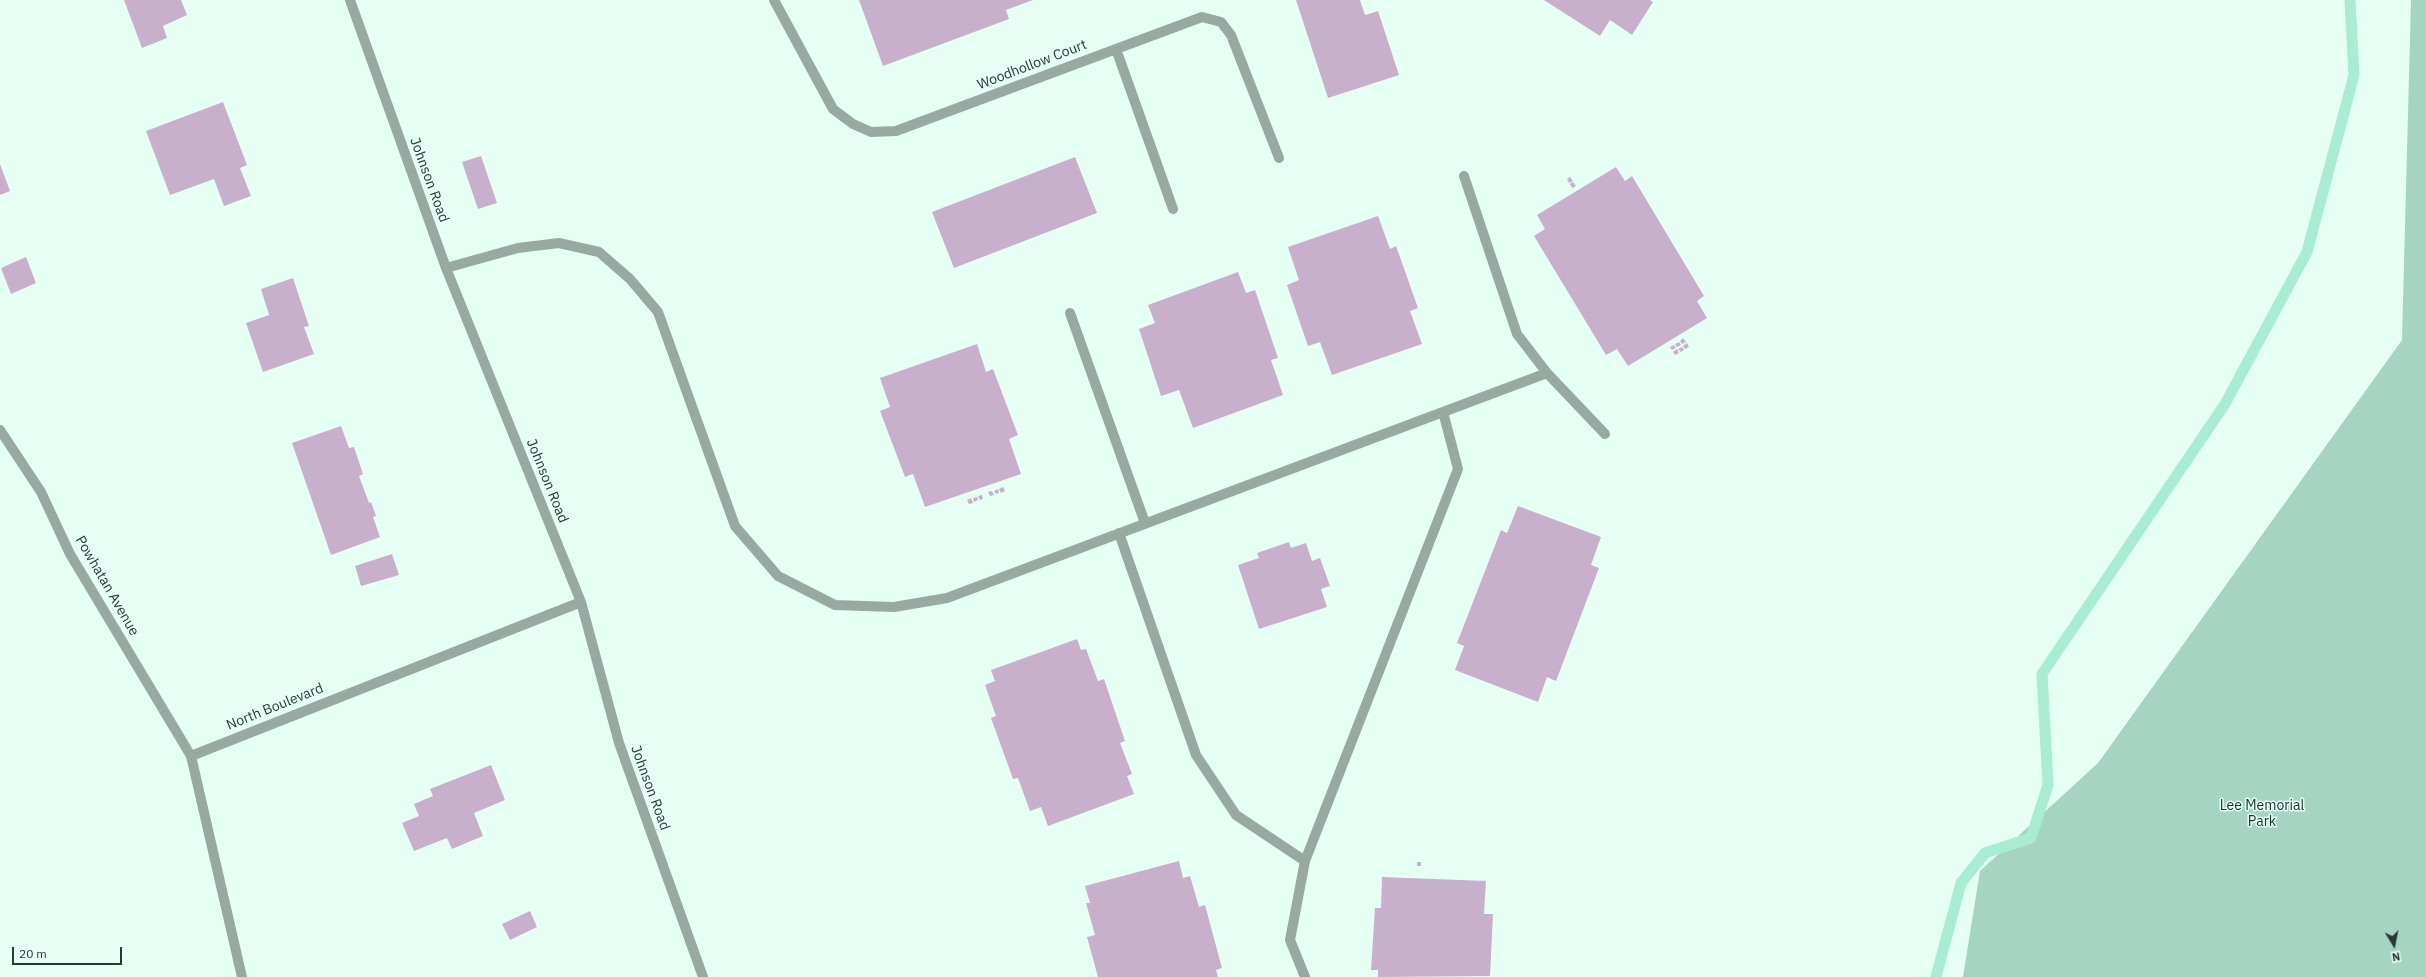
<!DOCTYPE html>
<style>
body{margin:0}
#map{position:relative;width:2426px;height:977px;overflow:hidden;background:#e6fff5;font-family:"IBM Plex Sans",sans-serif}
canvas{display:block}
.north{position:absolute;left:2374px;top:925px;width:40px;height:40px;-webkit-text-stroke:3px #e6fff5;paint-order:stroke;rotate:170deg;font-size:11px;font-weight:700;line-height:16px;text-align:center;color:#283832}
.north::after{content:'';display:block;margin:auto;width:14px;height:18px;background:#283832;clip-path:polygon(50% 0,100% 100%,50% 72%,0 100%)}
.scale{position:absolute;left:12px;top:947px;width:110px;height:18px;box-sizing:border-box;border:2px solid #283832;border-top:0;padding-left:5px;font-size:12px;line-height:14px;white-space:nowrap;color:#283832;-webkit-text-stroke:3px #e6fff5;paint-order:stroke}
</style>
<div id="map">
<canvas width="2426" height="977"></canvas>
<div class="north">N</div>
<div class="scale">20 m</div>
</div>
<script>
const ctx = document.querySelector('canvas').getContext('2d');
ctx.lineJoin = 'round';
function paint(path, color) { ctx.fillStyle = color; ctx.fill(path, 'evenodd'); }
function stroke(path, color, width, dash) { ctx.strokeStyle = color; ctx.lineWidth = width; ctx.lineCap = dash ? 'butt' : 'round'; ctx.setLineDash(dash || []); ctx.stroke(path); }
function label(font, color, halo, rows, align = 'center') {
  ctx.font = font + ' "IBM Plex Sans",sans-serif'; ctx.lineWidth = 3; ctx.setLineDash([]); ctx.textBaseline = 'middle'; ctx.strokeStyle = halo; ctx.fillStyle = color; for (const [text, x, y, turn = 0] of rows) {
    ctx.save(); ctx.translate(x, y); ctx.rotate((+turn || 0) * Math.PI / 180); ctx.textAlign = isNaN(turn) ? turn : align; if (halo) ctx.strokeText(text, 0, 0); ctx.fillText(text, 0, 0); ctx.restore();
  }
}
paint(new Path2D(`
 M2411,0H2426V977H1963L1980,871L2098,763L2402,340Z`), '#a5d4c2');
stroke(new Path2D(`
 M1936,977L1961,883L1985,853L2031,838L2048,785L2042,674L2225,404L2307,252L2354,75L2350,0`), '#a8edd3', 11);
paint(new Path2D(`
 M124,0H181L187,15L163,26L167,38L142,48Z
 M859,0H1033L1006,10L1009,19L883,66Z
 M1296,0H1360L1365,15L1378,11L1399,75L1328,98Z
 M1544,0H1650L1653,2L1632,35L1610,20L1600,36Z
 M223,102L247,165L240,168L251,196L224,206L214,179L170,195L146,131Z
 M481,156L497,203L478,209L462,162Z
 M1075,157L1097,213L954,268L932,212Z
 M0,164L10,191L0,195Z
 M1616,167L1625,181L1632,176L1704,296L1697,301L1707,318L1628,366L1617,349L1606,355L1534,236L1545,229L1537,215Z
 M1570,177L1573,181L1569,183L1567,179Z
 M1573,182L1576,186L1572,188L1570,184Z
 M1378,216L1390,249L1396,246L1418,308L1410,311L1422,344L1332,375L1320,342L1308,346L1287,285L1299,280L1288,247Z
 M26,257L36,283L11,294L1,268Z
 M1238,272L1246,293L1255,290L1278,358L1271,360L1283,395L1193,428L1179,390L1161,396L1139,329L1155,323L1148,305Z
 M293,278L309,326L304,327L314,354L263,372L246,323L269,315L261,289Z
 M1683,338L1686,342L1682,344L1680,341Z
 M1679,342L1681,345L1677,347L1675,344Z
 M1687,343L1689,347L1685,349L1683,346Z
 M977,344L986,372L993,369L1018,435L1009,439L1021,474L925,507L913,474L905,477L880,411L890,407L880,378Z
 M1674,345L1676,348L1672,350L1670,347Z
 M1682,347L1684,350L1681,352L1678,349Z
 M1677,349L1679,353L1675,355L1673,352Z
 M341,426L349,448L354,447L363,474L359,476L369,503L371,502L376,516L373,517L380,537L331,555L292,443Z
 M1003,487L1005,491L1001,493L999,489Z
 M998,489L999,493L996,494L994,491Z
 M992,491L994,495L990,496L988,492Z
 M982,495L983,499L980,500L978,496Z
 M977,497L978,500L974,502L973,498Z
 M971,498L973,503L969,504L967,500Z
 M1518,506L1601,537L1591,565L1599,568L1556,681L1547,677L1538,702L1455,670L1464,646L1457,643L1501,530L1507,533Z
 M1289,542L1291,548L1306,543L1312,561L1320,558L1330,586L1321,589L1327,607L1259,629L1238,565L1259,558L1257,553Z
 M392,554L399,575L361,586L355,566Z
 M1077,639L1081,650L1086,649L1098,681L1104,679L1125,741L1120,743L1132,774L1127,776L1134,794L1048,826L1041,807L1030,811L1018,778L1013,779L991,718L996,716L985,685L995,681L991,670Z
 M491,765L505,800L474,813L483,836L452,849L447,838L414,851L402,823L419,816L414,804L433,796L430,789Z
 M1179,861L1183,878L1190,876L1199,907L1205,905L1222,968L1216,970L1218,977H1098L1087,937L1095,935L1086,903H1090L1085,886Z
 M1417,862H1421V866H1417Z
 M1382,877L1486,881L1484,914H1493L1490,976L1378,977V970H1371L1375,908H1381Z
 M530,911L537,927L510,940L502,924Z`), '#c8afcb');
stroke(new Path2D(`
 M774,0L833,109L853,124L871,132L896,131L1202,17L1221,22L1231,35L1279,158
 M1116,49L1173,209
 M1464,176L1517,334L1547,373L1605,434
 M446,268L518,248L559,243L599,252L630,279L658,312L735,526L778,576L835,605L894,607L947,598L1547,373
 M1070,313L1145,523
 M0,430L41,492L70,554L191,756
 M1119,533L1196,755L1236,815L1305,861
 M1305,977L1290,940L1305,861L1458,469L1443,412`), '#98a9a2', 10);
stroke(new Path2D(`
 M350,0L446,268L581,602L619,743L703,977
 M242,977L191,756L581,602`), '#98a9a2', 10);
label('14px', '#283832', '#e6fff5', [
 ["Woodhollow Court",1032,65,-21],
 ["Johnson Road",429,180,70],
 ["Johnson Road",547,481,68],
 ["Powhatan Avenue",107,586,60],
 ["North Boulevard",275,707,-22],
 ["Johnson Road",650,788,70]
]);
label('14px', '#15352b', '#e6fff5', [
 ["Lee Memorial",2262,806],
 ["Park",2262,822]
]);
</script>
